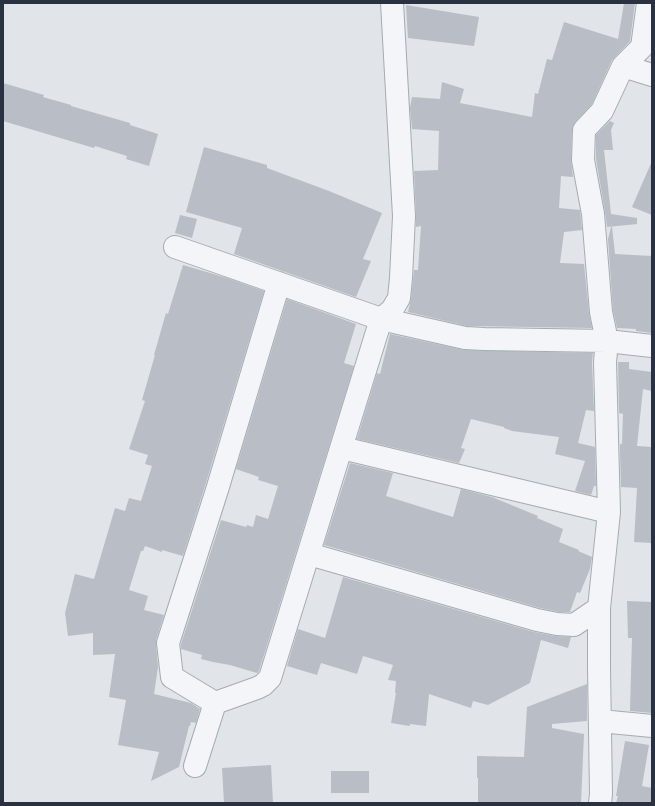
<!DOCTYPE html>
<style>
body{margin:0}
#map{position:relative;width:655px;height:806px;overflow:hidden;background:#e1e4e9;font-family:Ubuntu,sans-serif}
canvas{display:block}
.frame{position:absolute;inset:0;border:4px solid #2a3141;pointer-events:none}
</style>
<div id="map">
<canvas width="655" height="806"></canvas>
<div class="frame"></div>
</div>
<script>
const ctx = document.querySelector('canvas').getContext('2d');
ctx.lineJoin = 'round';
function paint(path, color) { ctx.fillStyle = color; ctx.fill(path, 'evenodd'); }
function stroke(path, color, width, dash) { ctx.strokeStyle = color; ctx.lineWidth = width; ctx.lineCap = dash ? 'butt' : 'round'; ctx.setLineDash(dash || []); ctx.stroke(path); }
paint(new Path2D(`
 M624,3H635L630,41L612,60L592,104L575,122L572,130L571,160L573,177L561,176L559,208L580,210L582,230L564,232L560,263L584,264L589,313L592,328L467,326L408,312L411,299L414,270H418L421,226L416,227V215L414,171L438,170L439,131L412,129L410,108L412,97L440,99L442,82L464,89L460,103L532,117L535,93L538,94L547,59L552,60L564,22L618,39Z
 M406,5L479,17L474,46L408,38Z
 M3,83L44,95L43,97L71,105V106L130,123V125L158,134L149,166L126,159L127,156L95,146L94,148L3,121Z
 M610,121L614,123L611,130L613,150H604L611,214L637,218V224L607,227L605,212L596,159V135Z
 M204,147L267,165V168L329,191L382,213L363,259L371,261L356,297L234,254L242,228L186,212Z
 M652,161V215L632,207Z
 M180,215L197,219L192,238L175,233Z
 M611,227H612L615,254L652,256V333L636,331V329L617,328L613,310L608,239Z
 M183,265L227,278L264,291L205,486L183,556L162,550V552L145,546L143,551H141L129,590L148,596L144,610L164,615L156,640V644L158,667L154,694L191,703L200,709L196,723L191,722L190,726H189L179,767L151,781L159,752L118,745L126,700L109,697L115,654L93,655V633L68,636L65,613L75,574L94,579L115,508L125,511L129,498L141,501L152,466L145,464L148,455L129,449L145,401L142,400L155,355H154L166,313L168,314Z
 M287,299L356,324L344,363L354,366L259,671L257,673L230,665L213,662L201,659L202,655L181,649V644L221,520L246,527L247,525L253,527L256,515L268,519L278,486L258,480L259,477L236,469Z
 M390,334L464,350L593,353L592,362L594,411L586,410L578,443L595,447L596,486H594L591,495L575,491L585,461L555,454L559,437L512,431L504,428V427L471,419L461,448L465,449L459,463L357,439L377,373L380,374Z
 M618,362H629V369L652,372V391L643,389L637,446L652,447V543L634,542L637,488L621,487L620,453V444H622L623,414L619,413Z
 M350,463L393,473L386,496L453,517L461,489L492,497L538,516L537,518L563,529L559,542L579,550L578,551L592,557L590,569L580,593L577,592L570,612H559L540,608L324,545Z
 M343,577L534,632L555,636L571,637L568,648L541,640L530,683L488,705L473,701L471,708L429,694L426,726L410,724V726L391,723L396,693H395L396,681L388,680L393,665L363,656L357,674L321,663L317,675L287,666L298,629L325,638Z
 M627,601L652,602V713L630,711L632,638H628Z
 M587,684V721L552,724V728L584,734L581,803L478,802V778H477V756L524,757L527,707Z
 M625,741L649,745L642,786L652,788V803H616L618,796H616Z
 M271,765L273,803H224L222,768Z
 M331,771H369V793H331Z`), '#b9bdc6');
const minor = new Path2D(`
 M623,66L652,75
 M175,247L381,319L465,338L484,339L607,341L652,346
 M342,448L609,512
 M309,554L537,620L557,624L574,625L599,608
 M215,703L257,688L263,685L270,678L381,319L392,310L399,298L401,278L404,216L392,3
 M215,703L172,677L168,643L217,490L279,283
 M600,721L652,726
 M195,766L215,703
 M600,803L601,794L599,668V608L609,512L605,362L607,341L601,312L593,214L583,160L584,130L602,111L623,66L642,47L648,3`);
stroke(minor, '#a6abb3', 24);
stroke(minor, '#f4f5f8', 22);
</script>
